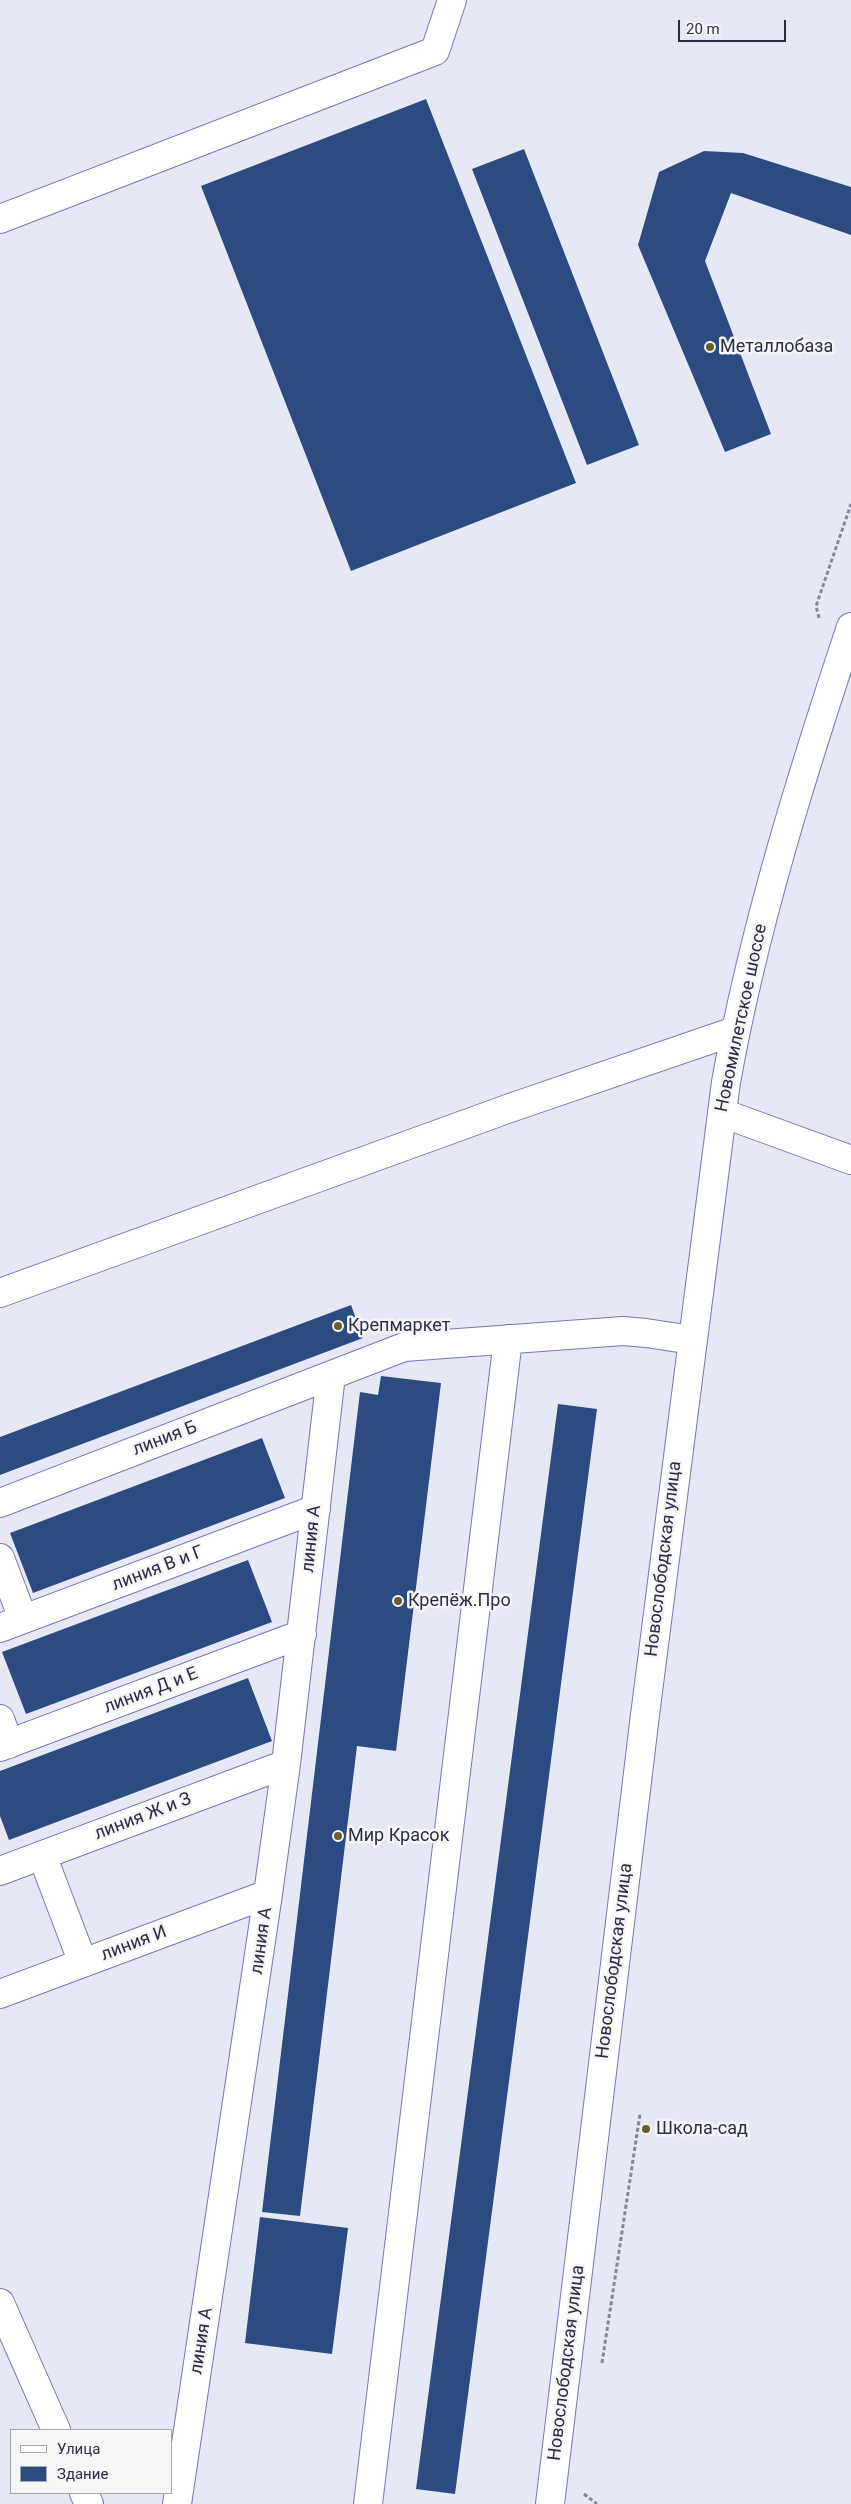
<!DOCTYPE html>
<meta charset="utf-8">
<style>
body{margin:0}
#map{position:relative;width:851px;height:2504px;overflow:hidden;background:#e6e8f5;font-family:Roboto,sans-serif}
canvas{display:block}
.legend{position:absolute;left:10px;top:2429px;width:162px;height:65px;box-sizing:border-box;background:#f6f6f6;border:1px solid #a5a6b0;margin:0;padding:6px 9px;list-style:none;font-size:15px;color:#2b2d46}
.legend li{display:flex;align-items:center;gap:10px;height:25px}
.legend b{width:25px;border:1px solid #a5a6b0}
.scale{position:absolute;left:678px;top:20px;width:108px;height:22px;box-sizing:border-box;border:2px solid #2b2d46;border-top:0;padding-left:6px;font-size:15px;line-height:18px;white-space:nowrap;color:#2b2d46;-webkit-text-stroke:4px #f6f6f6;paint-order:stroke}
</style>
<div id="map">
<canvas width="851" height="2504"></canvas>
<ul class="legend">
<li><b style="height:6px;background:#fff"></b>Улица</li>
<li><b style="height:14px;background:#2c4c81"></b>Здание</li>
</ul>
<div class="scale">20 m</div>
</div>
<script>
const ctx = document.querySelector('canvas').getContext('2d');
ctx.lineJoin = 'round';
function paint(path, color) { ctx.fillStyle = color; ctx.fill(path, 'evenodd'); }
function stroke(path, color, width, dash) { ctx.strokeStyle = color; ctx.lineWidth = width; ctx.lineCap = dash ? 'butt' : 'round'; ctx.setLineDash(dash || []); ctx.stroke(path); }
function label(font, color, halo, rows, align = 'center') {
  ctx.font = font + ' Roboto,sans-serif'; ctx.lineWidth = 5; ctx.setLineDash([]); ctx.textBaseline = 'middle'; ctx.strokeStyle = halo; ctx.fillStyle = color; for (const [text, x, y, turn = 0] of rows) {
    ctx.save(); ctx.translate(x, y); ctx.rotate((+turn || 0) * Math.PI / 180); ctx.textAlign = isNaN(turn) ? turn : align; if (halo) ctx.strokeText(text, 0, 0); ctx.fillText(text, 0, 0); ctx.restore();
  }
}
paint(new Path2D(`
 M426,99L576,483L351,571L201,186Z
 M524,149L639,445L587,465L472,169Z
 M704,151L743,153L851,187V235L731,193L705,261L771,434L725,452L638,245L659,172Z
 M351,1305L363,1338L0,1475V1437Z
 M381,1376L441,1383L396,1751L357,1746L300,2216L262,2212L360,1392L378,1395Z
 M558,1404L597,1409L455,2494L416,2489Z
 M262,1438L285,1498L33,1593L10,1533Z
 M248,1560L272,1622L26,1714L2,1652Z
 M248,1678L272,1741L9,1840L0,1816V1771Z
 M260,2217L348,2228L332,2354L245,2343Z`), '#2c4c81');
const minor = new Path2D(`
 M0,219L435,51L452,0
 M722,1113L851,1160
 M0,1293L510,1108L735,1031
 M0,1503L404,1347L623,1331L646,1333L692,1340
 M0,1558L23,1619
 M0,1628L316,1509
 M0,1719L9,1744
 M0,1747L302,1634
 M42,1855L83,1963
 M0,1871L286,1764
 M0,1994L268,1894
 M0,2303L56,2430
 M84,2493L89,2504
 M177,2504L268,1894L286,1764L331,1375
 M368,2504L508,1339`);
const major = new Path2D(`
 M550,2504L645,1715L726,1082C754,927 801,777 851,627`);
stroke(minor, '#7378b3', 30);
stroke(major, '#7378b3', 30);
stroke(new Path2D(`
 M819,618L816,606L851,504
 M602,2363L640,2114
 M584,2494L597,2504`), '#848699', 3, [4, 2.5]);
stroke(minor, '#fff', 28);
stroke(major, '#fff', 28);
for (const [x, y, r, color] of [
 [710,347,5,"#685f2c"],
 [338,1326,5,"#685f2c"],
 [398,1601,5,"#685f2c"],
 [338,1836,5,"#685f2c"],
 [646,2129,5,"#685f2c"]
]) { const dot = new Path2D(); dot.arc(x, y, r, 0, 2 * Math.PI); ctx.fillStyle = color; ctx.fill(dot); stroke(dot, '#f6f6f6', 2); }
label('18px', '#2b2d46', '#f6f6f6', [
 ["Металлобаза",720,347],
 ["Крепмаркет",348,1326],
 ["Крепёж.Про",408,1601],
 ["Мир Красок",348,1836],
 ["Школа-сад",656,2129]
], 'left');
label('18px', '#2b2d46', '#f6f6f6', [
 ["Новомилетское шоссе",742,1018,-78],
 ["линия Б",165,1439,-21],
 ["линия А",312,1539,-84],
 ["Новослободская улица",664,1559,-83],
 ["линия В и Г",158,1569,-21],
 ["линия Д и Е",151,1691,-21],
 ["линия Ж и З",143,1817,-21],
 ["линия А",262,1941,-82],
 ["линия И",134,1944,-21],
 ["Новослободская улица",615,1961,-83],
 ["линия А",202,2341,-81],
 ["Новослободская улица",567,2363,-83]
]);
</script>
